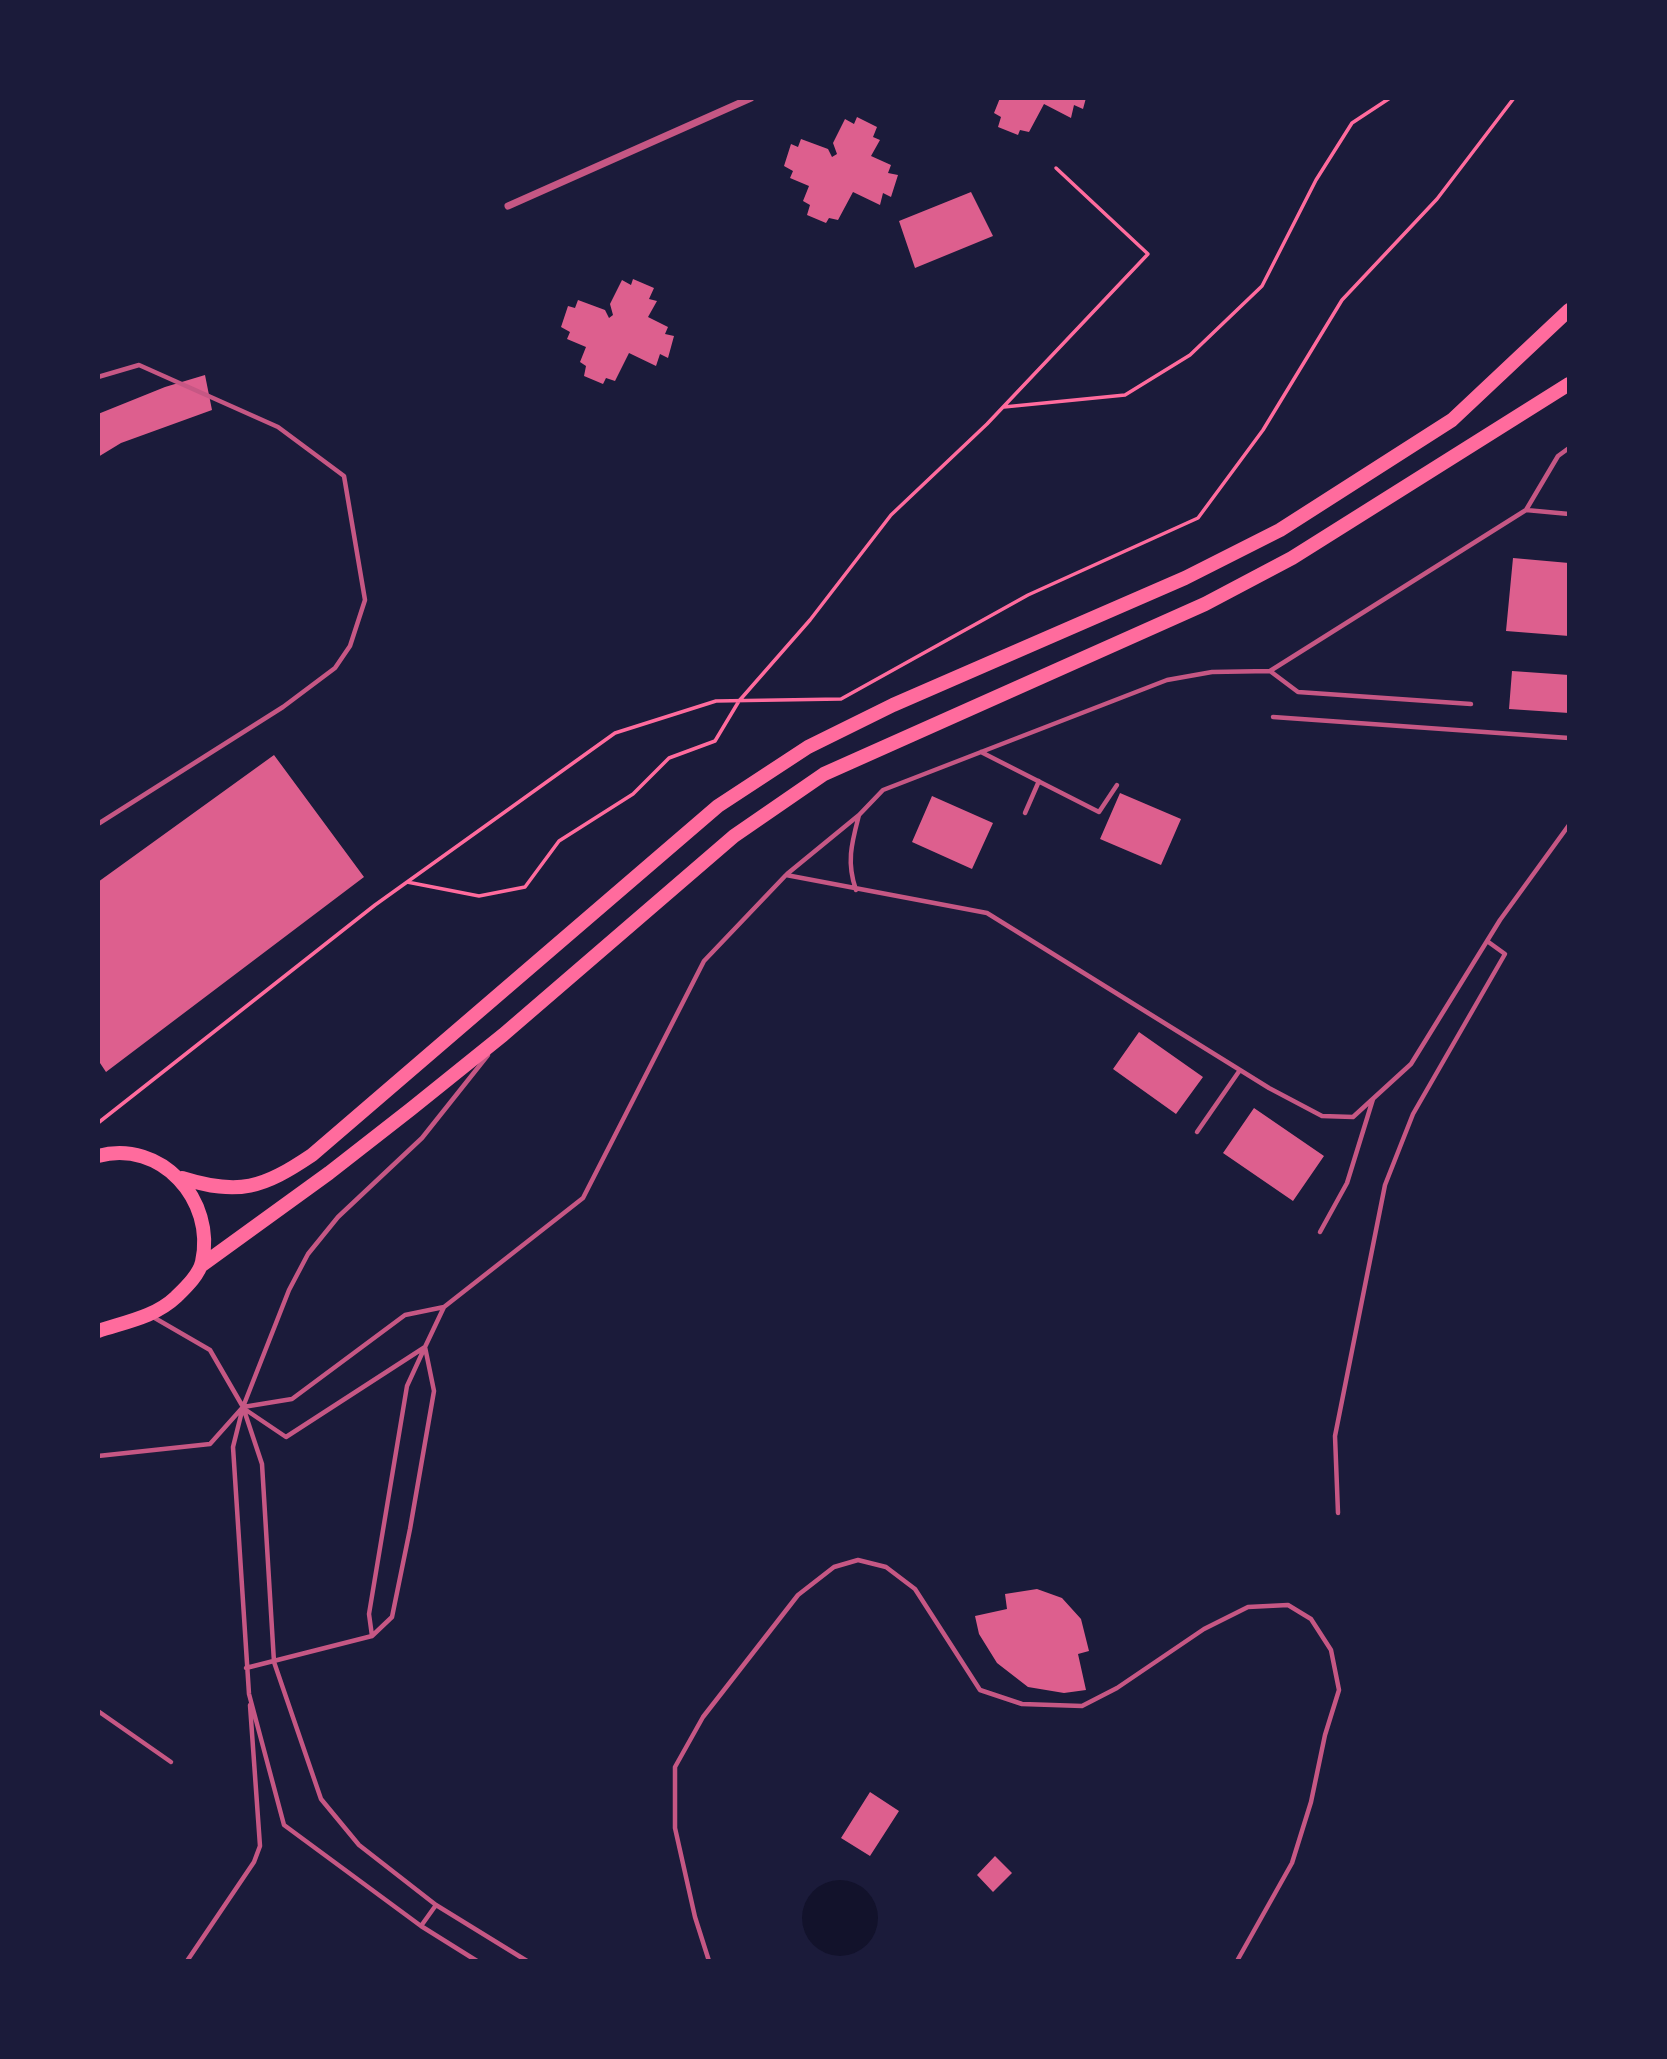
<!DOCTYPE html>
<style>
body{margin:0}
#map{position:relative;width:1667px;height:2059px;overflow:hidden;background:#1b1b3a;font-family:"Space Grotesk",sans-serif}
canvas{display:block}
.frame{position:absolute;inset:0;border:100px solid #1b1b3a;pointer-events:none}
</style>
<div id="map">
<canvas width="1667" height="2059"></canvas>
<div class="frame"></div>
</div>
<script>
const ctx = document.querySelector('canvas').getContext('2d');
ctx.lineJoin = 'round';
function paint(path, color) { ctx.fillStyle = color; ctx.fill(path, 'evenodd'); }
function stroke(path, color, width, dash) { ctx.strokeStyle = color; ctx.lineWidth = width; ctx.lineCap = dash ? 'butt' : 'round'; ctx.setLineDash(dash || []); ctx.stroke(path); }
paint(new Path2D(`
 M802 1918a38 38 0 1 1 76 0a38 38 0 1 1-76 0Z`), '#12122b');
paint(new Path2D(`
 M1000,98H1086L1083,109L1074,105L1071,118L1044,104L1029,132L1020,130L1018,135L998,127L1001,117L994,113Z
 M857,117L877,127L873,137L880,140L871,156L891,165L888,173L898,175L891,197L883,193L880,205L853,192L838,220L829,218L826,223L807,215L810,205L803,201L809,186L790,178L793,171L784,166L791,144L798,147L801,139L828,149L832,157L837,154L833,143L845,119L854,124Z
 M971,192L993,236L915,268L899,221Z
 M633,279L654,288L649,299L657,301L648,317L668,327L665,334L674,336L668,358L660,354L656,366L629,353L615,381L606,378L603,384L584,376L586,366L580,362L586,347L567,339L570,332L561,327L568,306L575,308L578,300L605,310L609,318L613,315L610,304L622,280L631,285Z
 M205,375L212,410L121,443L98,457V414L165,387Z
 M1513,558L1569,563V636L1506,631Z
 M1512,671L1569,675V713L1509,709Z
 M274,755L364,877L106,1072L98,1060V882Z
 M1120,793L1181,819L1161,865L1100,839Z
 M932,796L993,823L972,869L912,842Z
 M1139,1032L1203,1077L1176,1114L1113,1069Z
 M1254,1108L1324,1156L1293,1201L1223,1153Z
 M1037,1589L1062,1598L1081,1619L1089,1651L1078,1654L1086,1690L1064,1693L1028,1687L997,1663L979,1634L975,1616L1007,1609L1005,1594Z
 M870,1792L899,1811L870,1856L841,1838Z
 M995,1856L1012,1873L993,1892L977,1875Z`), '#dd5f8e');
stroke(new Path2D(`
 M1004,407L1125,395L1190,355L1262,286L1316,180L1352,123L1390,98
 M407,882L479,896L525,887L559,841L633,794L669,758L715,741L739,701L810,620L891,515L987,424L1148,254L1056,168
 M98,1123L375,905L615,733L716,701L841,699L1028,595L1198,518L1263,430L1342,300L1437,199L1514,98`), '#ff6b9d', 3.5);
stroke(new Path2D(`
 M98,377L139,365L278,427L344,476L365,600L350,646L335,668L283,707L98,824
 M1526,510L1569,514
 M1270,671L1298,692L1471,704
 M1273,717L1569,738
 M981,752L1099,812L1117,785
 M1025,813L1039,781
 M787,874L859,815L883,790L1167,680L1212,672L1270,671L1526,510L1558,456L1569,448
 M856,890C846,862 852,842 859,815
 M1197,1132L1240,1070
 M1320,1232L1347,1183L1373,1099
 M444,1307L583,1198L704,961L786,875L987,913L1269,1088L1322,1116L1353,1117L1411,1064L1500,920L1569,825
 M153,1317L210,1350L243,1407L262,1464L274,1662L321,1799L359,1845L436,1905L527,1961
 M425,1347L434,1391L410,1529L392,1617L372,1636L369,1614L407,1386Z
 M98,1456L210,1444L243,1407L292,1399L405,1315L444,1307L425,1347L286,1437L243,1408
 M1338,1513L1335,1436L1385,1185L1413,1114L1505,954L1487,941
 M246,1668L372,1636
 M98,1711L171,1762
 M421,1926L436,1905
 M187,1961L254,1862L260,1846L250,1705
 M477,1961L421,1926L284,1825L249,1694L233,1447L243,1407L289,1290L308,1254L338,1217L422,1138L488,1055
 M709,1961L695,1917L675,1828V1767L703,1717L798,1595L834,1567L858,1560L886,1567L915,1589L980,1690L1022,1704L1082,1706L1117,1688L1204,1629L1248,1607L1288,1605L1311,1619L1331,1650L1339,1690L1325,1735L1311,1802L1292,1863L1237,1961`), '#c65784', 4.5);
stroke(new Path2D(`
 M508,206L751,98`), '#c65784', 7);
stroke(new Path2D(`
 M98,1156C161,1139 216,1200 202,1262C199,1275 185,1288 176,1297C155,1317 125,1322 98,1331
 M182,1178C239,1196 263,1188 312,1155L718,806L808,747L893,705L1185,578L1280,530L1452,420L1569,310
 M202,1265L329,1173L411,1109L503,1035L734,836L824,774L1205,604L1292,558L1569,384`), '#ff6b9d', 14);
</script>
